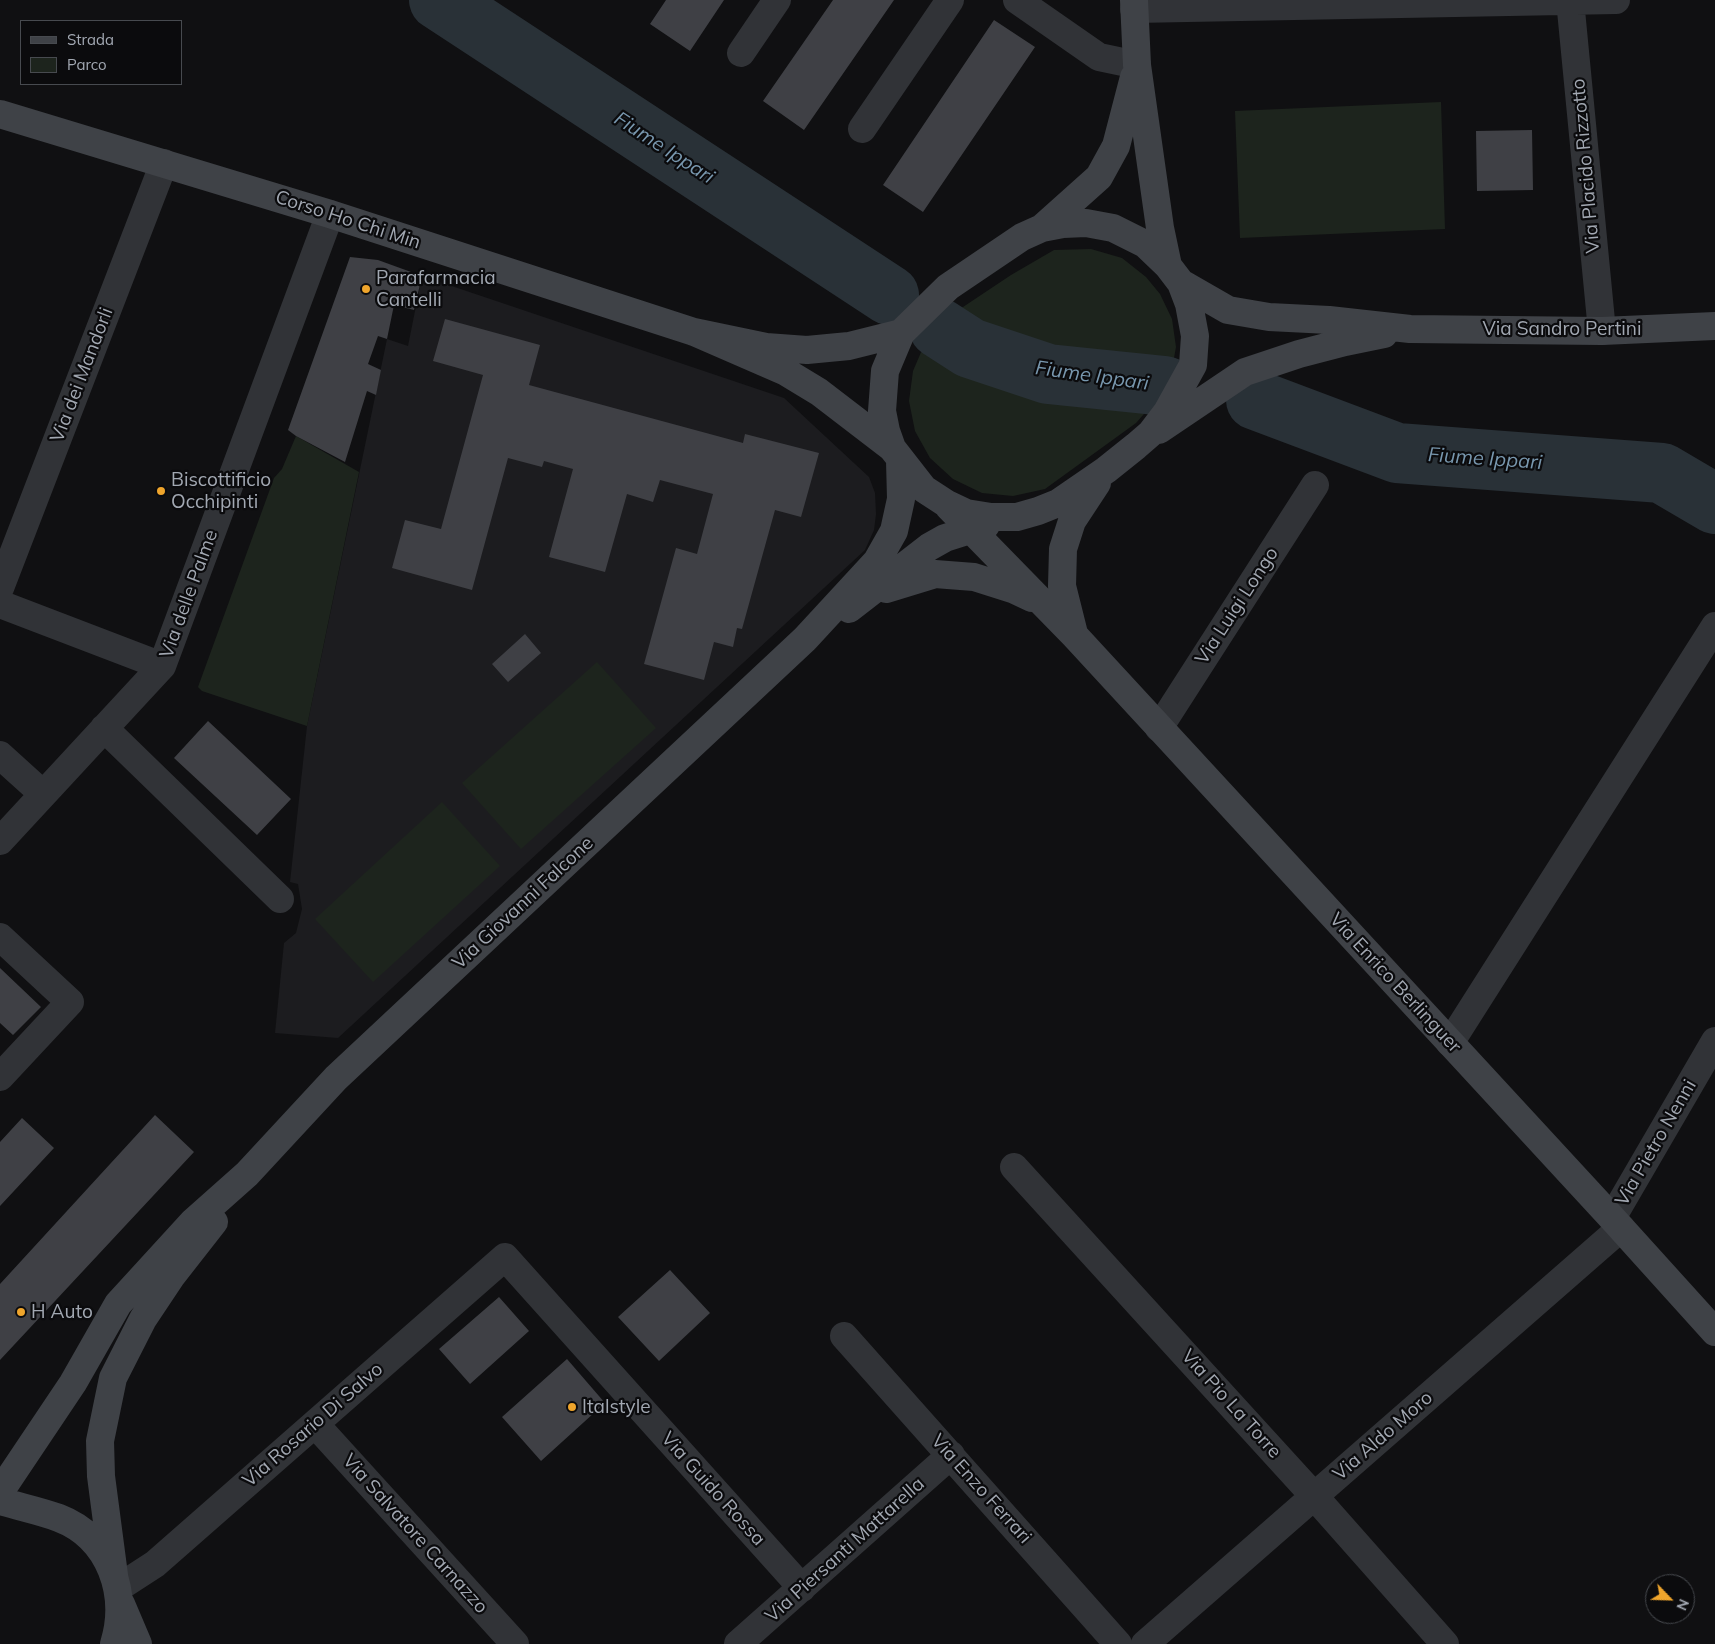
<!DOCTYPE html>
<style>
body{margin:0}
#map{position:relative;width:1715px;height:1644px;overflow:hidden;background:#101012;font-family:Mulish,sans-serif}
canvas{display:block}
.legend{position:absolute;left:20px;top:20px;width:162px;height:65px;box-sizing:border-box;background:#0b0b0d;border:1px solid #474a4f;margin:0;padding:6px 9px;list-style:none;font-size:15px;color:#a2a8b2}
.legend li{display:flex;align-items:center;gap:10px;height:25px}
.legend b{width:25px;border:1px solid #474a4f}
.north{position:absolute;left:1645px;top:1574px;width:50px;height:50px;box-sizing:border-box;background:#0b0b0d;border:1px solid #474a4f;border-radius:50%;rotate:114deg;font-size:14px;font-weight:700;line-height:20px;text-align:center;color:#a2a8b2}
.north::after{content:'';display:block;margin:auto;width:18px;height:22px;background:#efa52c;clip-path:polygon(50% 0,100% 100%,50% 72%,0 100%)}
</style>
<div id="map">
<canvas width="1715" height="1644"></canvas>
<ul class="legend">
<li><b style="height:6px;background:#3f4247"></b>Strada</li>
<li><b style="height:14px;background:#1d241d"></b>Parco</li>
</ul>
<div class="north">N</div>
</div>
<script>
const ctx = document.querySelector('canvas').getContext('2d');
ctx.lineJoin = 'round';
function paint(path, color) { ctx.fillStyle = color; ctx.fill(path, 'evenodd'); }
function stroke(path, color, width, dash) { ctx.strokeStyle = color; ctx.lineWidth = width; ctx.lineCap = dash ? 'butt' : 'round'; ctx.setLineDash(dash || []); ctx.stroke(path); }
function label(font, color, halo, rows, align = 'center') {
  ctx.font = font + ' Mulish,sans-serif'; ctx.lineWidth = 4.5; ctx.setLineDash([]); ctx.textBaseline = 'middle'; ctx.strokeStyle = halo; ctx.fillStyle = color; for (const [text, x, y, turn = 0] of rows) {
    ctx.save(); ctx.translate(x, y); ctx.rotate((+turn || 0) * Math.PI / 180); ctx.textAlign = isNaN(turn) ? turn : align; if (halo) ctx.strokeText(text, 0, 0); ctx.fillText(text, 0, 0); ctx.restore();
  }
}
paint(new Path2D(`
 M422,276L784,398L869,477L875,493L876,514L874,530L865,550L338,1038L275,1033L284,943L296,933L302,909L298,884L290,882L307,726L387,339L408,346Z`), '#1c1c1f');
paint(new Path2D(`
 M1441,102L1445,229L1240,238L1235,111Z
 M1091,249L1122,258L1146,277L1160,294L1172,319L1176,347L1171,374L1158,398L1136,423L1045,489L1013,496L982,493L953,479L930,458L915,431L909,401L913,371L925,343L945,319L1011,275L1054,250Z
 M296,436L359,472L307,726L202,691L198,687L274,478L282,469Z
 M597,662L656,728L521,849L462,783Z
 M442,802L500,866L373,982L315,919Z`), '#1d241d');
stroke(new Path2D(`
 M439,0L889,295
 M939,328L970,348L1048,374L1165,386
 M1256,400L1397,453L1662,473L1715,504`), '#293137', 60);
paint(new Path2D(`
 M666,0H724L690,51L650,24Z
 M833,0H894L804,130L763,101Z
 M994,20L1035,47L923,212L883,185Z
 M1532,130L1533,190L1477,191L1476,131Z
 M350,257L378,260L422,276L414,310L394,305L387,339L378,336L368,364L381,370L376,395L367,391L345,462L296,436L288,430Z
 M445,319L540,345L529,385L743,443L745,434L819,453L801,517L775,510L742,629L737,628L733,647L714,642L704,680L644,664L676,548L697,554L713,494L660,480L653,502L627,494L605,572L549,557L573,469L544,461L542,467L508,458L472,590L392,568L405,520L441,529L483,375L433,361Z
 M525,634L541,653L508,682L492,664Z
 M208,721L291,799L257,835L174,758Z
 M0,968L41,1007L13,1035L0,1023Z
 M155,1115L194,1152L0,1360V1284Z
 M22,1118L54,1148L0,1206V1142Z
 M670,1270L710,1313L659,1361L618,1317Z
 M499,1297L529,1331L470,1384L439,1349Z
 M567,1359L605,1403L541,1461L502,1417Z`), '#3f4045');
stroke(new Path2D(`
 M1017,0L1099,57L1137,65
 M1570,0L1602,331
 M1134,9L1616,0
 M741,53L777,0
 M862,129L950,0
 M0,588L164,163
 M0,604L162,666
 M104,728L280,899
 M1159,728L1315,485
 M0,755L43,794
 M0,841L162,666L330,214
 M0,937L70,1002L0,1077
 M1450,1043L1715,626
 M1014,1167L1314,1496L1445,1644
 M1612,1218L1715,1041
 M844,1336L1118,1644
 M315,1424L515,1644
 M118,1588L155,1564L505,1257L802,1588
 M738,1644L951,1455
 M1145,1644L1621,1228`), '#313337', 28);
stroke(new Path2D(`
 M1134,0L1137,65L1160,228L1168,266
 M0,114L330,214L694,332L786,372L819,392L892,448
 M1042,228L1099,177L1116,146L1134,77
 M1181,283L1228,310L1269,317L1329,320L1410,329L1602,331L1715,326
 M694,332L766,347L807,350L849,346L901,333L948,287L1022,237L1042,228L1063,224L1086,223L1113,228L1145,244L1168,266L1181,283L1189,304L1195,336L1193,365L1167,412L1151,433L1136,446L1106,470L1058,503L1038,511L1017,517H991L966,513L947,504L924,489L892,448L886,431L882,411L885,371L901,333
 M1159,430L1245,372L1299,354L1345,342L1384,334
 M949,507L1075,636L1612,1218L1715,1332
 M886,589L935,574L974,577L1015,590L1032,598
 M849,609L929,547L945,538L986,525
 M1074,634L1062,586L1063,549L1072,521L1097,483
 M0,1492L73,1383L118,1304L193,1222L247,1174L336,1078L805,639L877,561L894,531L901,499L900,461
 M0,1501C20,1507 40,1511 59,1518C111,1538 129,1595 114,1644
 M114,1575L101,1476L100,1441L113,1378L143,1319L171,1277L214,1222
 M121,1604L138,1644`), '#3f4247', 28);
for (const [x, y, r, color] of [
 [366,289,5,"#efa52c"],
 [161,491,5,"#efa52c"],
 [21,1312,5,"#efa52c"],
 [572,1407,5,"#efa52c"]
]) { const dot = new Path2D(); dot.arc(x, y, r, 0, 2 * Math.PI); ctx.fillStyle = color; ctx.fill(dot); stroke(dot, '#0b0b0d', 2); }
label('19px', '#a2a8b2', '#0b0b0d', [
 ["Via Placido Rizzotto",1586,166,-95],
 ["Corso Ho Chi Min",348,220,18],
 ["Via Sandro Pertini",1562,329],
 ["Via dei Mandorli",82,375,-69],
 ["Via delle Palme",189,594,-70],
 ["Via Luigi Longo",1237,606,-57],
 ["Via Giovanni Falcone",523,903,-43],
 ["Via Enrico Berlinguer",1395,983,47],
 ["Via Pietro Nenni",1656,1143,-60],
 ["Via Pio La Torre",1231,1404,48],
 ["Via Rosario Di Salvo",313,1425,-41],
 ["Via Aldo Moro",1383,1436,-41],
 ["Via Guido Rossa",713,1489,48],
 ["Via Enzo Ferrari",981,1489,48],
 ["Via Salvatore Carnazzo",415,1534,48],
 ["Via Piersanti Mattarella",845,1550,-42]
]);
label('19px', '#a2a8b2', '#0b0b0d', [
 ["Parafarmacia",376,278],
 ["Cantelli",376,300],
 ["Biscottificio",171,480],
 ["Occhipinti",171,502],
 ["H Auto",31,1312],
 ["Italstyle",582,1407]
], 'left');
label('italic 20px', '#7897ae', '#0b0b0d', [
 ["Fiume Ippari",664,148,33],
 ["Fiume Ippari",1092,376,8],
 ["Fiume Ippari",1485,459,4]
]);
</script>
